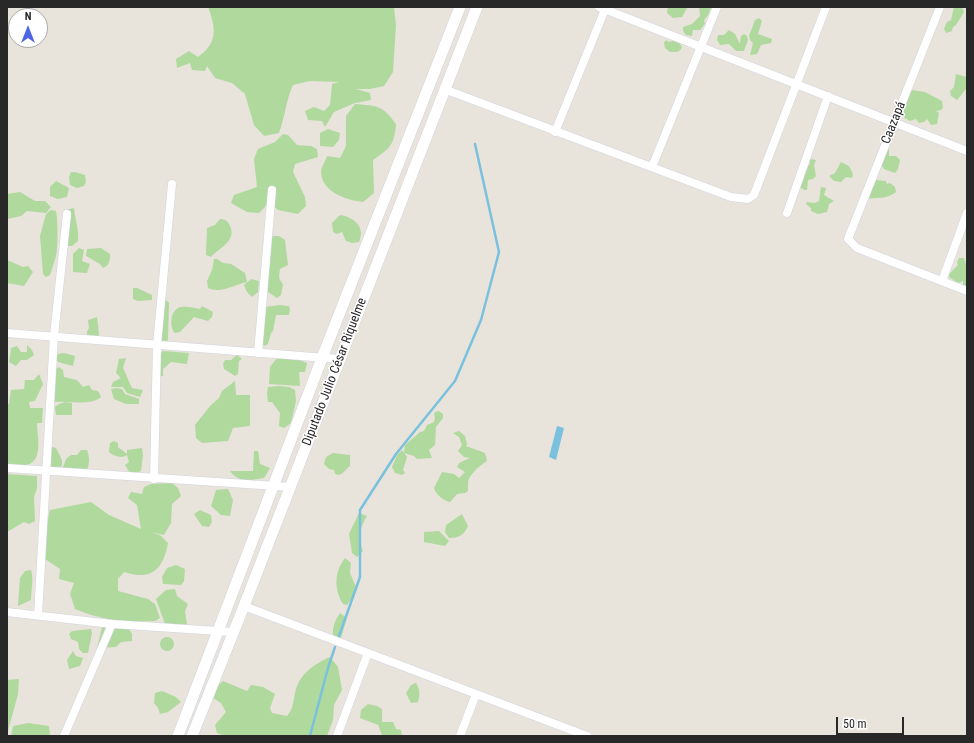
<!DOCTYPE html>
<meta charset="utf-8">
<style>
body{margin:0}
#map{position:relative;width:974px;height:743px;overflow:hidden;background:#e8e3db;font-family:"Roboto Condensed",sans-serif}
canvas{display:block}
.frame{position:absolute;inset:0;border:8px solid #282828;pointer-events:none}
.north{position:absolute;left:8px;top:8px;width:40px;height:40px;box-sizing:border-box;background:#fff;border:1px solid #a9a9a9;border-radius:50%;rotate:0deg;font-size:11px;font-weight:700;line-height:16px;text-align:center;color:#282828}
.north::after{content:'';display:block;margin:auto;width:14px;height:18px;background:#4e66e2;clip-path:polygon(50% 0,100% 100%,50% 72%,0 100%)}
.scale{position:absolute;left:836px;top:717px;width:68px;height:18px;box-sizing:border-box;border:2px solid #282828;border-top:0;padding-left:5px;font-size:12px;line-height:14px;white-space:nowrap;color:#282828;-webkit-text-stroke:3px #fff;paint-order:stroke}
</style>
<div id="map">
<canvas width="974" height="743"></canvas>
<div class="frame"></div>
<div class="north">N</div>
<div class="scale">50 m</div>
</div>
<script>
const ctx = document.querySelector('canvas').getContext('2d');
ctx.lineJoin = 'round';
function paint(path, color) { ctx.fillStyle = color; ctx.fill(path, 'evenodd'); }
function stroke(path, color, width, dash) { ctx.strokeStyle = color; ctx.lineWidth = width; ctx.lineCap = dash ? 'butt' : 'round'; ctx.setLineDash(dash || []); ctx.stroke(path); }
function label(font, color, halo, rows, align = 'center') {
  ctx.font = font + ' "Roboto Condensed",sans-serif'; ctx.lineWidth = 3; ctx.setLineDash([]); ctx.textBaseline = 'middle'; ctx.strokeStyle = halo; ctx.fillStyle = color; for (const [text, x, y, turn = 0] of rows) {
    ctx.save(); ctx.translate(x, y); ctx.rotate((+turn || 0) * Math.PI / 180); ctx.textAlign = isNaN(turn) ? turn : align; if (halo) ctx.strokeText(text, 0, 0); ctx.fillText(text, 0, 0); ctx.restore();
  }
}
paint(new Path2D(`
 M208,7H394L396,25L393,72L384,86L370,89H356L370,93L371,100L355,103L334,112L325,127L322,121L308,120L305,111L314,107L324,111L330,105L332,84L339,82L310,81L293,85C286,100 285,117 279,133L264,136L254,125L245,94L232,83L215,78L207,66L205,71L192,70L190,63L177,68L176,59L189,51L198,57C218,43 216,28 208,7Z
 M668,7H687V8L682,17L673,18L667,13Z
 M699,7H711L708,15L704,20L705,24L700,30H693L692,36L686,35L683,31V27L692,24L700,16Z
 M954,7H962L964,12L956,25L953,27L952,31L946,33L944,29L947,22L951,20Z
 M759,18L762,21L758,34L772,39L771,43L761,45L757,54L750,55L753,43L750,40L749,36L755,20Z
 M729,30L735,34L740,44L741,36L744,34L747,36L748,40L744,51H736L729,44L720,45L717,40L718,35H724Z
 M667,40L668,42L677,40L682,47C680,53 675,52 670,52L665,48L664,42Z
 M956,74L967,77L966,89L957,100L951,96L950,91L954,87Z
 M912,90L925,92L942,101L943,108L941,110L936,111L939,113L937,124L931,125L927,119L924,122L919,123L916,119L910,121L903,117L900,104L907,93Z
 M355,104C378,106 382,105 396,124C394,146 390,148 373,160L374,193L363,202C346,200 321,192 321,171C322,166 326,160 327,156L340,158L346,146V116Z
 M328,129L340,133L339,140L333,147L320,146V133Z
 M283,134L288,135L297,145L311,146L317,149L318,157L295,164L293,172L305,197L306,206L298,214L278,210L268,201L265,207L259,213L247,212L231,203L234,195L257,187L254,159L258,149L275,142Z
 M889,148V156H896L900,160L898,169L895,173L884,169L877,159L881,150Z
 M810,159L816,160L814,165L816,176L813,179L808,180L807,190H804L800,187L804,178V170L810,164Z
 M841,162L849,166L853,174L852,178L846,177L841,182L834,181L829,176L835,173Z
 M71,172H75L85,175L86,182L84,186L77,188L70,185L69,177Z
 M876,180L886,181L887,184L890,183L895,187L896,192C886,200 876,197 866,199L867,186H874Z
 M56,181L69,188L67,197L58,199L50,196V187Z
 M821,187L826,188L824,195L834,201L829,204L827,212L818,214L811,211V208L806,204L807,202L815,203L819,201Z
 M20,192L35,201H45L51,207L46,213L27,211L21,216L7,219V194Z
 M74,208C75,220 79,229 78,241L72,246H63V217L66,210Z
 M51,210L56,211C58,219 58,250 56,256C54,263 52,269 50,275L46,277L43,274L40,236L46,214Z
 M340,215C354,217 366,227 359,242L352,243L346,241L342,232L337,234L333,232L332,223Z
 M220,219C225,219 228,221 230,226C237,241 219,248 211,257L206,255L207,228L215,225Z
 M273,236H279L285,240L288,265L280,269C279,276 278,279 283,284L281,295L277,298L268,292L267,271L271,240Z
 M79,248L84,250L82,261L90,264L87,273L73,272V254Z
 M101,248L110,254C110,260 110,265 103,268L100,264L86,256L87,249Z
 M959,258H964L967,267V286H963V281L958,283L949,277V274L958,265L957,262Z
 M214,259H217L223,263L231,264L245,273L247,282C233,285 222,294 208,288L207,281L212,270Z
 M7,260L23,267L28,266L33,272L24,286L7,283Z
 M251,279L259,281L258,292L252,297L247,292L244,285Z
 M133,288H137L152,295V300L138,301L133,299Z
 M165,299L169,303L168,340L162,346L157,330Z
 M279,305L289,306L290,310L289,315H276L273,331L271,333L268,344L264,346L261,342L264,310L266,307Z
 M202,306L213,312L212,317L208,321L194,317L180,332L175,333C169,327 170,309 181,307C187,306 194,308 200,309Z
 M97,317L99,334L97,340L87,337V332L89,328L88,320Z
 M27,345L32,350L34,355L27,360H21L16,366L9,362L11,348L17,346L21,352H27Z
 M163,351L189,353L187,364L171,362L163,369V376L158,377L152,374L153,363Z
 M64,353L75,356L73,366L58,362L55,357L58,354Z
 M237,355L242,359L239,361L238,374L235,376L224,369L223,364L225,360H231Z
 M126,358L123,368L132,388L143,390L140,397L127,393L123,387H111L113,382L121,378L116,373L119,359Z
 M288,358L299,360L307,363L305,372H299L300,386L269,384L270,367L276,359Z
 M59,367L63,370L64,377L77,380L83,387L89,385L92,390L98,391L101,397C91,406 68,401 55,402L51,398L56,369Z
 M39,374L43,384L35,401L29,402L30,408H43L42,423H37C37,436 44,462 26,465C20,467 13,466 7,466V404H9L11,390L24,389L25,380H34Z
 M235,381L236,395H250V426L233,428L228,441L202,443L196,438L195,425L210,406L219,398L222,391Z
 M279,386L289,387L295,390L296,401L291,423L284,428L279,426L280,413L272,402H268L267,393L268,387Z
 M117,388L122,389L125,394L139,399V404H126L114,399L111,389Z
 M65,402L72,403V415H56L55,407L59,404Z
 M439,411L443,414V418L436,427L435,445L429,450L432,458L417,459L414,456L404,453L405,445L420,432L424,431L427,425L434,422L435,418L434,415L435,412Z
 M459,431L465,436L467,444L466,446L485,453L487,461C480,466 468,474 468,484C468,486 468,488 468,491L465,493L457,494L450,502C443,501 435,493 434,488L442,472L454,474L459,478L465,472L457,467L459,463L470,458L464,457L458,451L462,445L459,437L453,433Z
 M114,441L118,443V447L127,454V450L142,448L143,455L141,471L131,475L125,465L129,462L127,455C122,459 114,456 109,452L110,443Z
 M49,446L56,448L62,460V466L49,471Z
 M81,450H87C90,458 90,464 86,472L67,470L63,467L66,459L71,455H77Z
 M402,450L407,457L403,470L405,473L402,475L395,473L392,467L397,455Z
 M254,451H258L260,464L270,468L264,478C249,480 240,484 230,471H253Z
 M333,453L350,455V466C345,469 343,477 335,474L334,470L329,469L324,464L326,457Z
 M7,474L37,476V488L34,497L35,521L29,524L24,522L7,532Z
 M172,483L178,488L181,496L172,504L171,523L164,535L151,532L160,535L168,543C163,570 151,581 124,572L118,579V591L148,599L155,604L160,618L155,621L121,622L91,615L75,609L70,594L74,583L59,579L60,569L45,559V531L50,510L91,502L109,515L141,529L137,505L128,498L131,492L142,494L144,487L151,484Z
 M228,489L233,500L230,516L221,515L211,506L216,490Z
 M200,510L211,515L212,522L209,527L202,526L194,514Z
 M359,513L367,516C360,528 356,538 363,551L357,557L352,553L349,534Z
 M462,514L468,526C464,535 459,538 449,538L445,532L446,525Z
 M439,531L449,541L445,546L424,542V532Z
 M345,558L351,563L350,573L356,587L352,598L347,605L343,604C334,589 334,572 345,558Z
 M176,565L185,569L184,581L181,585L163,584L162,577L167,568Z
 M31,570C34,579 31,591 31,600L18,606L20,578L25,571Z
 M175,589L177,596L188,604L185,611L187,625L165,624L156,599L166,590Z
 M340,613L347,618L340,641L335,642C331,632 333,623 340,613Z
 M102,627L129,629L132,634V641L121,642L116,647L97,648Z
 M91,629L92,633L88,653H83L79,649L78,642L71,639L69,634L72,631Z
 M160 644a7 7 0 1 1 14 0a7 7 0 1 1-14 0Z
 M73,651L76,656L83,658L80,666L69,669L67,660Z
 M330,657L338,667L342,690L334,705L333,720L327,736H225L217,733L215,725L226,712L221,703L213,698L214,689L223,681L247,691L251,685L263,687L275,694L270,708L272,713L287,716C293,709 293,703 295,693C299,674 314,664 330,657Z
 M19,679L18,694L8,731L7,680Z
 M416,683C420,689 420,696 418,702L411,703L406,693L411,685Z
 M162,691L176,697L181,702L168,712L160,714L158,708L154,703L155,693Z
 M368,704L377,706L382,709V722H393L396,729L401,730L402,736H384L382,735L378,725L360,718L361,710Z
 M28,723L49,726L50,736H11L13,726Z`), '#b0d99e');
paint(new Path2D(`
 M557,426L564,428L556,460L549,457Z`), '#7ac1de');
stroke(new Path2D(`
 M339,636L360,577V510L396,454L455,381L481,320L499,252L475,144
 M310,736L328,668L335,647`), '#7ac1de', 2.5);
const street = new Path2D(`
 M599,7L967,151
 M940,7L848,239L857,248L967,291
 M444,89L731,197L748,199L754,195L826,7
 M555,132L606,7
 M652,167L717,7
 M787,213L828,96
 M942,281L967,213
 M7,333L339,359
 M258,353L272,190
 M7,468L291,487
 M154,479L157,345L172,184
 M244,606L587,736
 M7,612L112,624L233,632
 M38,615L54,336L67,214
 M64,736L112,624
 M337,736L368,653
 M460,736L476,694`);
const secondary = new Path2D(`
 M178,736L322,358L460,7
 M192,736L244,606L477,7`);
stroke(street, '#d1d3df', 9);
stroke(secondary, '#d1d3df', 12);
stroke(street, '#fff', 8);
stroke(secondary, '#fff', 11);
label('13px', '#282828', '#fff', [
 ["Caazapá",894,123,-68],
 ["Diputado Julio César Riquelme",335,372,-69]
]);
</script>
